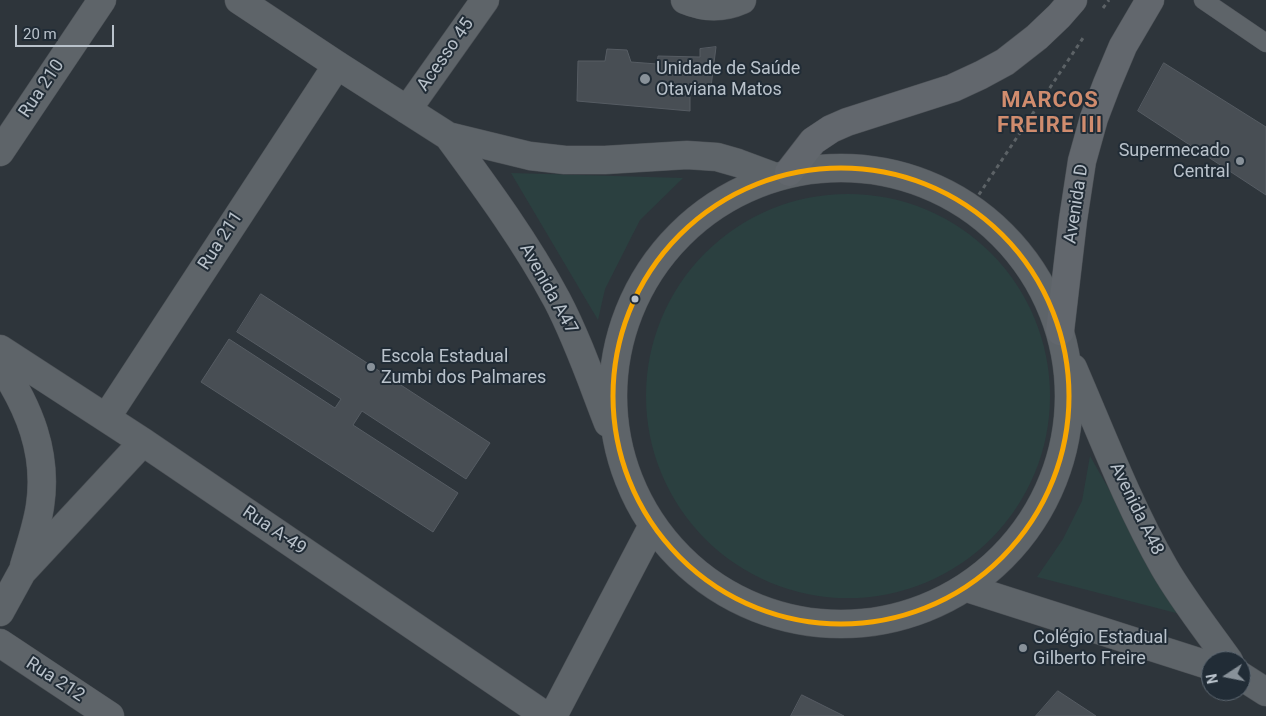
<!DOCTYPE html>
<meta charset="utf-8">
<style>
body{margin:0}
#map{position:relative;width:1266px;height:716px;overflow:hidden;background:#2e353b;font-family:Roboto,sans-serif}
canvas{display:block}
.north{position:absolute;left:1201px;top:651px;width:50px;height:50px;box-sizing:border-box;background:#212c36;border:1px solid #5e6872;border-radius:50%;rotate:259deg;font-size:14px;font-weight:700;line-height:20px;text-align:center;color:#b9c2cb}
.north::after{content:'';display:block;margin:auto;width:18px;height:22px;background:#889199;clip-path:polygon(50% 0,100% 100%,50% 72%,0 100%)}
.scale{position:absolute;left:15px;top:25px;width:99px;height:22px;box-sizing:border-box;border:2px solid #b9c2cb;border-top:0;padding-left:6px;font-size:15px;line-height:18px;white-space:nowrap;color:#b9c2cb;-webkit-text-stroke:4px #212c36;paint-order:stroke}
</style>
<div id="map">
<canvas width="1266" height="716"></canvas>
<div class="north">N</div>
<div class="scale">20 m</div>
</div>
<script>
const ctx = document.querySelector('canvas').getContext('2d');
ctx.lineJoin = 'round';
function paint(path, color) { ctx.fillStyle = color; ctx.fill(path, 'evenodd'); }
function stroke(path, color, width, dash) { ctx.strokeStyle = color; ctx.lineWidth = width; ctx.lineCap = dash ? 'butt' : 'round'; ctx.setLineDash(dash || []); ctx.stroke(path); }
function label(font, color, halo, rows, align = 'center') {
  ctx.font = font + ' Roboto,sans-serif'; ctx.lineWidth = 4; ctx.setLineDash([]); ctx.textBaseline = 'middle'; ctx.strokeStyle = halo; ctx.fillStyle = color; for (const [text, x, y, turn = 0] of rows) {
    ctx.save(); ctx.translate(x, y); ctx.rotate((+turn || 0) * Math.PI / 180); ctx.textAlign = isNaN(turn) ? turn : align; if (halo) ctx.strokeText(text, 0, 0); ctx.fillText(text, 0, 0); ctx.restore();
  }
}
paint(new Path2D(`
 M511,173L683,178L640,220L605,289L598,320Z
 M646 396a202 202 0 1 1 404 0a202 202 0 1 1-404 0Z
 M1090,456L1180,614L1037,577L1063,539L1082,501Z`), '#2b4040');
const building = new Path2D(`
 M716,47L710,95L690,94V111L577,101L578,61H605L607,49L627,50L631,62L657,64L658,56L700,57V49Z
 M1164,63L1266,127V195L1138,111Z
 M261,294L490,443L466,479L362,411L353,425L458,493L433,532L201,382L229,339L335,408L341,399L237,332Z
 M1058,691L1096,716H1036Z
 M802,695L844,716H791Z`);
paint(building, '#484e54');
stroke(building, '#565c63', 1);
const lane = new Path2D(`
 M1203,0L1266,43`);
const street = new Path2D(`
 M239,0L337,65L448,136L530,156L565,160H605L687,155L717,157L738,163L773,176
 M685,0C704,8 722,9 742,0
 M407,110L485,0
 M448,136C487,189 526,242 557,300C578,340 592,382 608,423
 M0,152L102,0
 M613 396a228 228 0 1 1 456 0a228 228 0 1 1-456 0Z
 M0,349L143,442L546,716
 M0,364C29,407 48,453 40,506C37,526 30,546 24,566
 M1073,368C1102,435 1128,504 1164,567C1183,600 1207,630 1229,661
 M106,418L337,65
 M967,588L1211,666
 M0,612L22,572L143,442
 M0,643L110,716
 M1241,676L1266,692
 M553,716L653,525`);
const secondary = new Path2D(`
 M789,172L813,141L831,129L847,122L953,88L981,75L1005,62L1037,37L1059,16L1073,0
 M1060,331L1073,220L1082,161L1094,118L1107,84L1123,46L1150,0`);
stroke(lane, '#4c5156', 19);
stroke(street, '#4c5156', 29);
stroke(secondary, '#4c5156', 29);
stroke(new Path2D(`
 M1103,8L1109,0
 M970,208L1083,38`), '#5c6266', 3, [4, 4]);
stroke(lane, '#5e6469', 18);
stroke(street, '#5e6469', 28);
stroke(secondary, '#62676d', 28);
stroke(new Path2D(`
 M613 396a228 228 0 1 1 456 0a228 228 0 1 1-456 0Z`), '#f7a600', 5);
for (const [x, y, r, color] of [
 [645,79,6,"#889199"],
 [1240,161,5,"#889199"],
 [635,299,4.5,"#b9c2cb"],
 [371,367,5,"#889199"],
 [1023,648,5,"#889199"]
]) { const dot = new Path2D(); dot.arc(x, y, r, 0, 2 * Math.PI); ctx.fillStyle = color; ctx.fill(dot); stroke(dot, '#212c36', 2); }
label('18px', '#b9c2cb', '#212c36', [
 ["Acesso 45",446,55,-55],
 ["Rua 210",42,89,-56],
 ["Avenida D",1077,204,-81],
 ["Rua 211",221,241,-57],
 ["Avenida A47",548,289,61],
 ["Avenida A48",1136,509,64],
 ["Rua A-49",274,531,34],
 ["Rua 212",55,680,33]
]);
label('18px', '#b9c2cb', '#212c36', [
 ["Unidade de Saúde",656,69],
 ["Otaviana Matos",656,90],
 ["Supermecado",1230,151,"right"],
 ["Central",1230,172,"right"],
 ["Escola Estadual",381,357],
 ["Zumbi dos Palmares",381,378],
 ["Colégio Estadual",1033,638],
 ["Gilberto Freire",1033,659]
], 'left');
ctx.letterSpacing = '1px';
label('bold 22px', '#d08c6e', '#212c36', [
 ["MARCOS",1050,101],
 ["FREIRE III",1050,126]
]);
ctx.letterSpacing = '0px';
</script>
